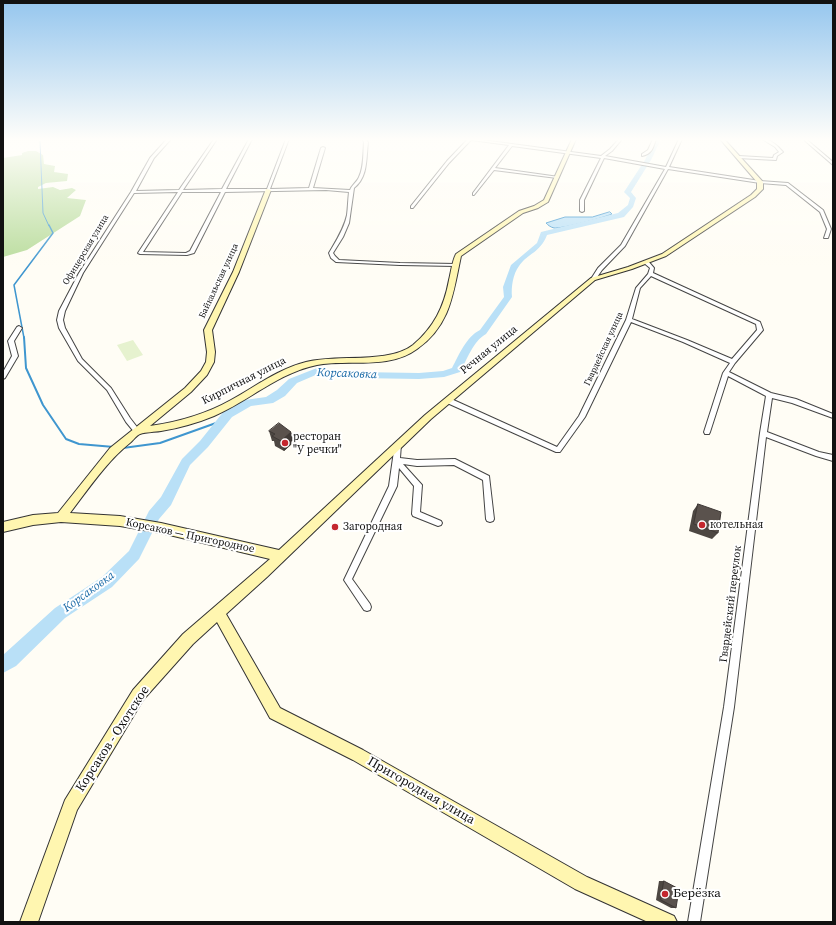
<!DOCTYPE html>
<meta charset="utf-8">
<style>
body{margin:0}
#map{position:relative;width:836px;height:925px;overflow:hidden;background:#fffdf5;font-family:"Source Serif 4",serif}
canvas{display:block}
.frame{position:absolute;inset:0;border:4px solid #111;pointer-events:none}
</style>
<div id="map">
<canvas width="836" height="925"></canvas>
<div class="frame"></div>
</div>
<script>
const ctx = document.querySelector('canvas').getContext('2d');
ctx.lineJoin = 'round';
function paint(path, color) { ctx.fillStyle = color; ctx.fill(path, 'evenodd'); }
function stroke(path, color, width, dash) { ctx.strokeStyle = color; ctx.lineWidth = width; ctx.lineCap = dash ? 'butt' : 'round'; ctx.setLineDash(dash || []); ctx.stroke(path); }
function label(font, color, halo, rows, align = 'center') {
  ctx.font = font + ' "Source Serif 4",serif'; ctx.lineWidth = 4; ctx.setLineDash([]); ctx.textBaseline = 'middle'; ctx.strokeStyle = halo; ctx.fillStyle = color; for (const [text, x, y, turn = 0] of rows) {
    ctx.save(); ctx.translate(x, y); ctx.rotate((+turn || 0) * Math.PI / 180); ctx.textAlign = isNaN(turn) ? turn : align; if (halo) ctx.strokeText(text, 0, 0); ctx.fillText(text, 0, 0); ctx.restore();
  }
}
paint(new Path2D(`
 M28,151H36L43,155L44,164L55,166L54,172L68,174L67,181L46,183L38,187V189L53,187L60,190L72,188L76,190L67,198L86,200L80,216L27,250L3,257V158L22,155V153Z`), '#b9dc9c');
paint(new Path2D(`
 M133,340L143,355L127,361L117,345Z`), '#e6f2cf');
const water = new Path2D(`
 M610,212L612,214C603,218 561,229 554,228C550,227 548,225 546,223L565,217H592Z`);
paint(water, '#b9e0f7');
stroke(water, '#3f96cf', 1);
stroke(new Path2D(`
 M40,141L43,213L49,226`), '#3f96cf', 1);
stroke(new Path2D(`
 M24,338L14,285L53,233L49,225`), '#3f96cf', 1.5);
stroke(new Path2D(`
 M24,337L26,368L43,405L66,439L79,444L114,447
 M123,448L160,443L216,423L228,414`), '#3f96cf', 2);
paint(new Path2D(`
 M655,139H661L651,160L631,192L636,198L633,207L624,217L547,235C540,253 528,253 519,266C513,274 511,287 512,297L486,334C473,341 467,360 460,372L444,377L419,379L357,378L318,374L297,383L285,396L273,403L251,406L232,417L208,447L190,465L171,505L159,519L139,559L112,587L65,618L16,666L3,673V655L55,608L102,577L129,551L149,511L161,497L182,459L200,441L224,411L245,400L266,397L277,390L289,379L317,368L357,372L419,373L443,371L452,368C459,355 466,337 480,330L504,297L503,287L511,265L537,243L541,232L618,213L628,205L630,198L624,192L645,160Z`), '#b9e0f7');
const street = new Path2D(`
 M167,139H171L154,158L136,191L179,190L214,139H217L183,190L222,189L249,139H252L226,189H267L286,139H289L270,189L309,188L321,148L323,147L325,148L313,188L350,190C352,185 357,182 359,177C364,167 363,153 364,142L362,139H365L368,142C366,159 368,177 354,188L349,223L343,237L333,253L335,256L339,260L400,263L456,264L458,265L456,266L400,265L336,262L331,258L329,253C336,241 344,229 347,215C348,207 348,200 349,192L326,190L225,192L194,253L187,255L140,254L138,253L178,192L134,193L83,273L65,311L63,320L65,328L82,359L111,388L130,418L140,431L139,433H135L126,422L107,390L78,361L59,328L57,320L59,311L79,273L131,192L150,158ZM182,192H221L190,251L186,253L143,252Z
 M468,139H475L601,156L610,149L619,139H622L612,151L605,156L666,167L679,139H682L669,167L760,181L788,183L823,210L831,229L828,238H824L827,229L820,212L786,185L760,183L668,169L625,246L602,270L595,280H591V279L598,268L621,245L665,169L604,158L584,200V211L582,212L580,211V200L601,158L512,146L495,168L559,177L557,178L494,170L474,195H473V193L509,145L471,140L449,163L413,208H411V206L447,161Z
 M653,139H656C653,148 652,154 642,156V154L648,150Z
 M762,139C770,138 778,146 783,152L777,156L776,160L738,158L739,156L773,158L774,155L779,152L775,147Z
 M803,139H806L833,162V165Z
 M644,261H648L654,268L653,273L760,322L763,330L735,363L729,372L771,393L796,399L833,414V418L792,403L772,398L767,432L819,452L833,455V461L816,456L766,437L734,707L700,922H688L724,707L760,433L766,396L728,376L710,432L709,434H705L704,432L723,373L730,363L683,342L631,322L585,417L560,452H556L445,402L444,400L447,398H449L557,447L579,416L626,320L636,288L648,274L650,268L644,263ZM651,276L756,324L757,330L732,359L687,340L632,319L640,288Z
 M19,326L22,328L14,341L18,356L5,378L3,379V372L12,356L8,341L17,327Z
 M398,441L401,444L400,458L417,460L455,459L489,476L494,519L493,521L490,522L487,521L486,519L483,480L454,465L417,466L403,464L422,485L420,512L441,521L442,523L441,525L438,526L413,516L412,514L414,486L399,468L397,486L352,579L370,604L371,607L370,610L367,611L364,610L344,580L389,486L395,444Z`);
const secondary = new Path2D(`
 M572,139H576L548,202L538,208L523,213L461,256C453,293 451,325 417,349C389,370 349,359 317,365C278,373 249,401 214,416C197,423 179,428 161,431C155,432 146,432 140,434C137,435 134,439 131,442C107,461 89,488 70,513L120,516L161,523L279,550L425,415L591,278L628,267L662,254L751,195L757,189V182L720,139H724L763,182V189L755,197L666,256L632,269L595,280L431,419L267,577L226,614L280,708L363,750L587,877L674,916L677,922H648L575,889L353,760L270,718L217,622L193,644L143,700L77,810L38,922H20L65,800L133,690L183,634L270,559L161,533L120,526L61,522L33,525L3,532V522L33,515L58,513L110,448L185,388L201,371L206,362L207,352L204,330L233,272L266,189L271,190L239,272L212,330L215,352L214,362L207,375L191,392L150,426C178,422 206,414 231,400C255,387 278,369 306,362C338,354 389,364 413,345C434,327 444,307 449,280C451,272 452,262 456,254L519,211L534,206L544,200Z`);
stroke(street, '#444', 2);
stroke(secondary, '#333', 2);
paint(street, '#fff');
paint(secondary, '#fff6b0');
paint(new Path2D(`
 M269,431L291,432L294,442L284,451L275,446L274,441H272Z
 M698,504L718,533L712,539L689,531L693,511Z
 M659,881H664L676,908H671L656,900Z`), '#4d4742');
paint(new Path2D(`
 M291,432L294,442L284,451L281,441Z`), '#3f3936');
const building = new Path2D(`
 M279,423L291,432L281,441L272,436L275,434L269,431Z
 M698,504L721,512L718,533L694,524Z
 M664,881L679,889L676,908L661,900Z`);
paint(building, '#5a524d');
stroke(building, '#3f3936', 1);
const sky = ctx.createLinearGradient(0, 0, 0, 268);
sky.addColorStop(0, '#95c6ee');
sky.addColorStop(0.52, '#fffefa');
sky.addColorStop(1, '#fffefa00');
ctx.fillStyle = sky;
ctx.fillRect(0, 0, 836, 268);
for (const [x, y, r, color] of [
 [285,443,4,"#c4262e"],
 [702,525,4,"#c4262e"],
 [335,527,4,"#c4262e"],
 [665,894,4,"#c4262e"]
]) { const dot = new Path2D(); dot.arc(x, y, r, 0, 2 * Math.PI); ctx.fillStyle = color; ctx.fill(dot); stroke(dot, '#fff', 1.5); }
label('9px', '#111', '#fff', [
 ["Офицерская улица",86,250,-59],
 ["Байкальская улица",219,281,-65],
 ["Гвардейская улица",604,349,-65]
]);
label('11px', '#111', '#fff', [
 ["Речная улица",489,350,-39],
 ["Кирпичная улица",244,381,-27],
 ["Корсаков — Пригородное",190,536,12],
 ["Гвардейский переулок",731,604,-83]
]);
label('11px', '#111', '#fff', [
 ["ресторан",293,437],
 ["\"У речки\"",293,450],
 ["котельная",710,525],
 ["Загородная",343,527]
], 'left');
label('italic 12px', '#1768a6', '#fff', [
 ["Корсаковка",347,374,2],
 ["Корсаковка",89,592,-36]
]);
label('13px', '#111', '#fff', [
 ["Корсаков - Охотское",113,739,-57],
 ["Пригородная улица",421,791,30]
]);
label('13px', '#111', '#fff', [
 ["Берёзка",673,894]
], 'left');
</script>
